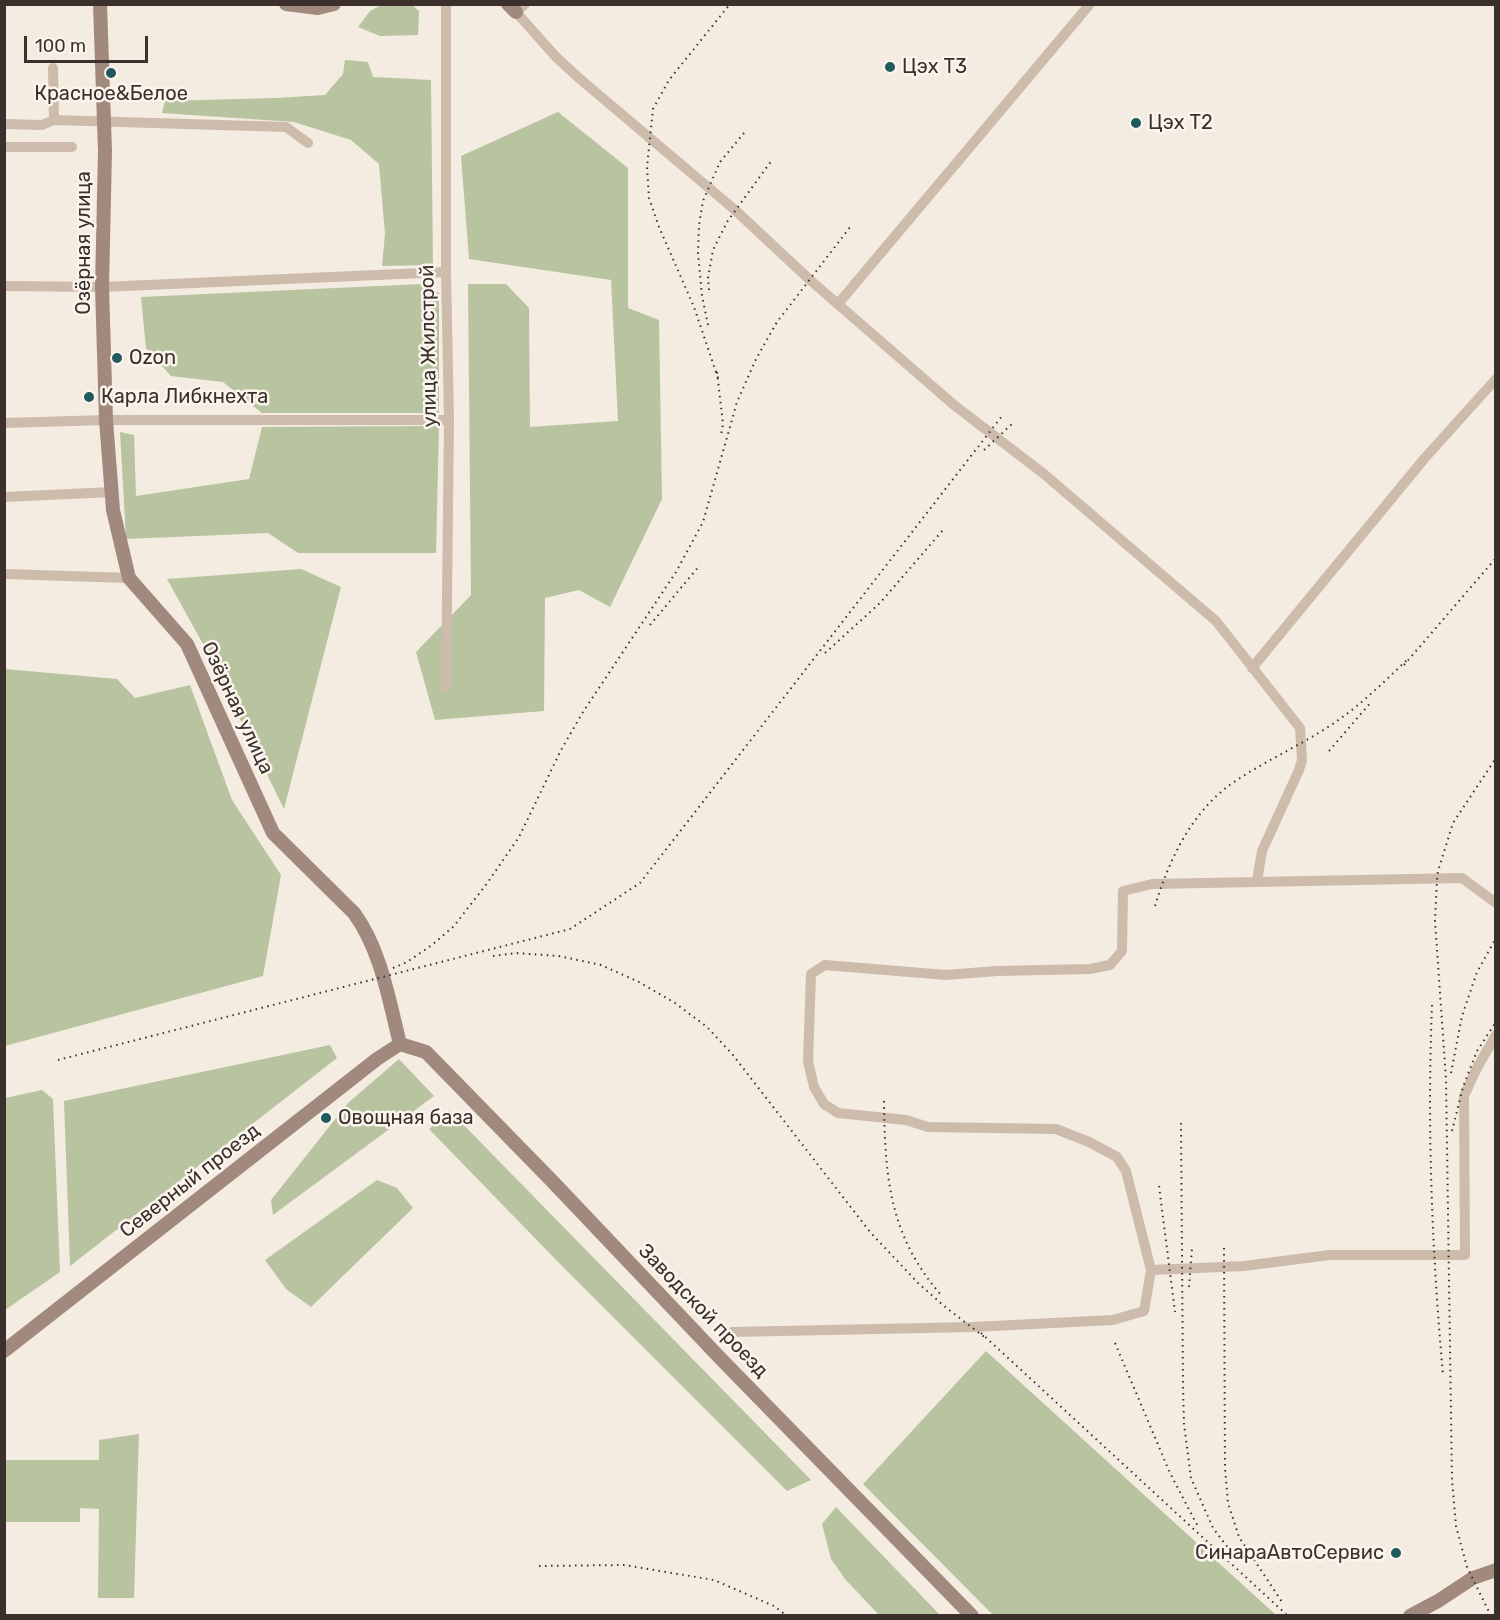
<!DOCTYPE html>
<meta charset="utf-8">
<style>
body{margin:0}
#map{position:relative;width:1500px;height:1620px;overflow:hidden;background:#f4ebe1;font-family:Rubik,sans-serif}
canvas{display:block}
.frame{position:absolute;inset:0;border:6px solid #3b302b;pointer-events:none}
.scale{position:absolute;left:24px;top:36px;width:124px;height:27px;box-sizing:border-box;border:3px solid #3b302b;border-top:0;padding-left:8px;font-size:18px;line-height:21px;white-space:nowrap;color:#3b302b;-webkit-text-stroke:4px #fbf5ee;paint-order:stroke}
</style>
<div id="map">
<canvas width="1500" height="1620"></canvas>
<div class="frame"></div>
<div class="scale">100 m</div>
</div>
<script>
const ctx = document.querySelector('canvas').getContext('2d');
ctx.lineJoin = 'round';
function paint(path, color) { ctx.fillStyle = color; ctx.fill(path, 'evenodd'); }
function stroke(path, color, width, dash) { ctx.strokeStyle = color; ctx.lineWidth = width; ctx.lineCap = dash ? 'butt' : 'round'; ctx.setLineDash(dash || []); ctx.stroke(path); }
function label(font, color, halo, rows, align = 'center') {
  ctx.font = font + ' Rubik,sans-serif'; ctx.lineWidth = 5; ctx.setLineDash([]); ctx.textBaseline = 'middle'; ctx.strokeStyle = halo; ctx.fillStyle = color; for (const [text, x, y, turn = 0] of rows) {
    ctx.save(); ctx.translate(x, y); ctx.rotate((+turn || 0) * Math.PI / 180); ctx.textAlign = isNaN(turn) ? turn : align; if (halo) ctx.strokeText(text, 0, 0); ctx.fillText(text, 0, 0); ctx.restore();
  }
}
paint(new Path2D(`
 M383,4L412,5L419,11L418,35L380,36L358,27L370,11Z
 M345,60L368,62L373,77L431,80L433,265L382,266L385,234L379,164L351,140L294,122L162,113L165,101L275,98L325,95L343,74Z
 M558,112L628,168V308L659,320L662,499L610,607L579,590L545,598L544,711L435,720L416,652L471,595L468,284H506L529,308L530,427L618,421L611,280L469,259L461,156Z
 M421,284L439,293V413H262L223,382L171,376L146,348L141,297Z
 M439,426L436,553H298L268,533L126,539L120,432L134,435L136,496L249,479L262,427Z
 M301,569L341,587L284,809L203,644L167,579Z
 M5,669L117,679L135,698L190,685L232,800L281,875L263,976L5,1046Z
 M330,1045L337,1058L70,1266L64,1101Z
 M399,1059L434,1096L273,1215L271,1200L348,1103Z
 M42,1090L53,1099L60,1272L5,1310V1098Z
 M449,1110L811,1480L787,1491L561,1265L429,1129Z
 M377,1180L397,1188L413,1208L311,1307L286,1289L265,1260Z
 M986,1351L1276,1615H993L863,1484Z
 M139,1434L134,1598H98L99,1509L80,1508V1522H5V1460H99V1440Z
 M836,1507L940,1615H879L845,1579L831,1559L822,1524Z`), '#b8c4a0');
stroke(new Path2D(`
 M446,4V272L449,420L446,687
 M525,4L516,12L556,57L580,79L735,210L810,280L954,405L1044,474L1216,621L1300,728L1302,760L1299,770L1262,851L1257,881
 M53,68L54,120L286,127L308,143
 M4,124L42,125L54,120H59
 M4,147H72
 M4,286L102,287L446,272
 M838,304L1090,4
 M4,423L106,420H449
 M4,497L113,492
 M4,574L129,578
 M1252,668L1424,459L1496,379
 M1151,1270L1244,1266L1329,1255H1465L1464,1096L1478,1066L1496,1035
 M732,1332L973,1327L1113,1320L1144,1311L1151,1270L1126,1171L1117,1157L1089,1142L1056,1129L928,1127L906,1120L838,1113L824,1104L814,1087L808,1061L811,974L825,965L946,975L997,971L1090,969L1110,965L1122,951L1123,891L1152,884L1462,878L1496,903`), '#cdbbac', 10);
stroke(new Path2D(`
 M100,4L105,151L102,287L106,420L113,510L129,578L187,644L273,833L354,913C381,950 389,1000 400,1044
 M286,4L318,8L334,4
 M508,4L516,12
 M400,1044L426,1052L552,1181L721,1359L972,1616
 M4,1351L377,1059L400,1044
 M1410,1616L1438,1601L1473,1578L1496,1570`), '#a18a7d', 14);
stroke(new Path2D(`
 M709,290L708,278L713,250L727,222L772,160
 M708,325L702,296L698,253L699,225L703,201L720,162L744,133
 M717,372L723,424L721,435
 M718,378L694,307L659,227L649,198L647,167L653,109L669,80L730,4
 M984,450L1012,424
 M650,625L700,565
 M825,653L880,603L943,530
 M1404,665L1496,558
 M1329,751L1372,701
 M1155,906C1169,860 1191,813 1231,784C1267,759 1309,742 1344,716C1367,699 1388,678 1409,658
 M493,956L516,953L559,956L601,965L639,982L675,1003L707,1027L733,1055L870,1232L918,1283L944,1306L987,1339
 M393,968L407,962L432,945L454,926L488,882L519,837L561,750L583,712L676,572L703,522L737,402L756,359L777,322L851,226
 M1432,1005C1427,1128 1432,1252 1443,1375
 M58,1060L570,929L640,883L1002,416
 M1451,1073L1462,1016L1477,972L1496,938
 M884,1101C885,1177 889,1236 942,1296
 M1181,1123L1183,1387L1184,1424L1191,1478L1213,1528L1238,1561
 M1452,1131L1463,1087L1477,1051L1496,1022
 M1159,1186L1175,1312
 M1224,1248L1225,1468L1228,1503L1239,1537L1282,1602
 M1189,1287L1192,1248
 M981,1333L1288,1616
 M1115,1343L1170,1473L1196,1523L1199,1527
 M539,1566L625,1565L714,1580L774,1606L787,1616
 M1491,1616L1467,1567L1456,1526L1452,1480L1446,1079L1435,921L1437,879L1438,871L1453,823L1496,758`), '#3b302b', 2, [1.5, 4.5]);
for (const [x, y, r, color] of [
 [890,67,6,"#1f5a5e"],
 [111,73,6,"#1f5a5e"],
 [1136,123,6,"#1f5a5e"],
 [117,358,6,"#1f5a5e"],
 [89,397,6,"#1f5a5e"],
 [326,1118,6,"#1f5a5e"],
 [1396,1553,6,"#1f5a5e"]
]) { const dot = new Path2D(); dot.arc(x, y, r, 0, 2 * Math.PI); ctx.fillStyle = color; ctx.fill(dot); stroke(dot, '#fbf5ee', 2); }
label('20px', '#3b302b', '#fbf5ee', [
 ["Цэх Т3",902,67],
 ["Красное&Белое",111,94,"center"],
 ["Цэх Т2",1148,123],
 ["Ozon",129,358],
 ["Карла Либкнехта",101,397],
 ["Овощная база",338,1118],
 ["СинараАвтоСервис",1384,1553,"right"]
], 'left');
label('20px', '#3b302b', '#fbf5ee', [
 ["Озёрная улица",84,243,-90],
 ["улица Жилстрой",429,346,-91],
 ["Озёрная улица",237,708,65],
 ["Северный проезд",190,1181,-38],
 ["Заводской проезд",703,1311,46]
]);
</script>
